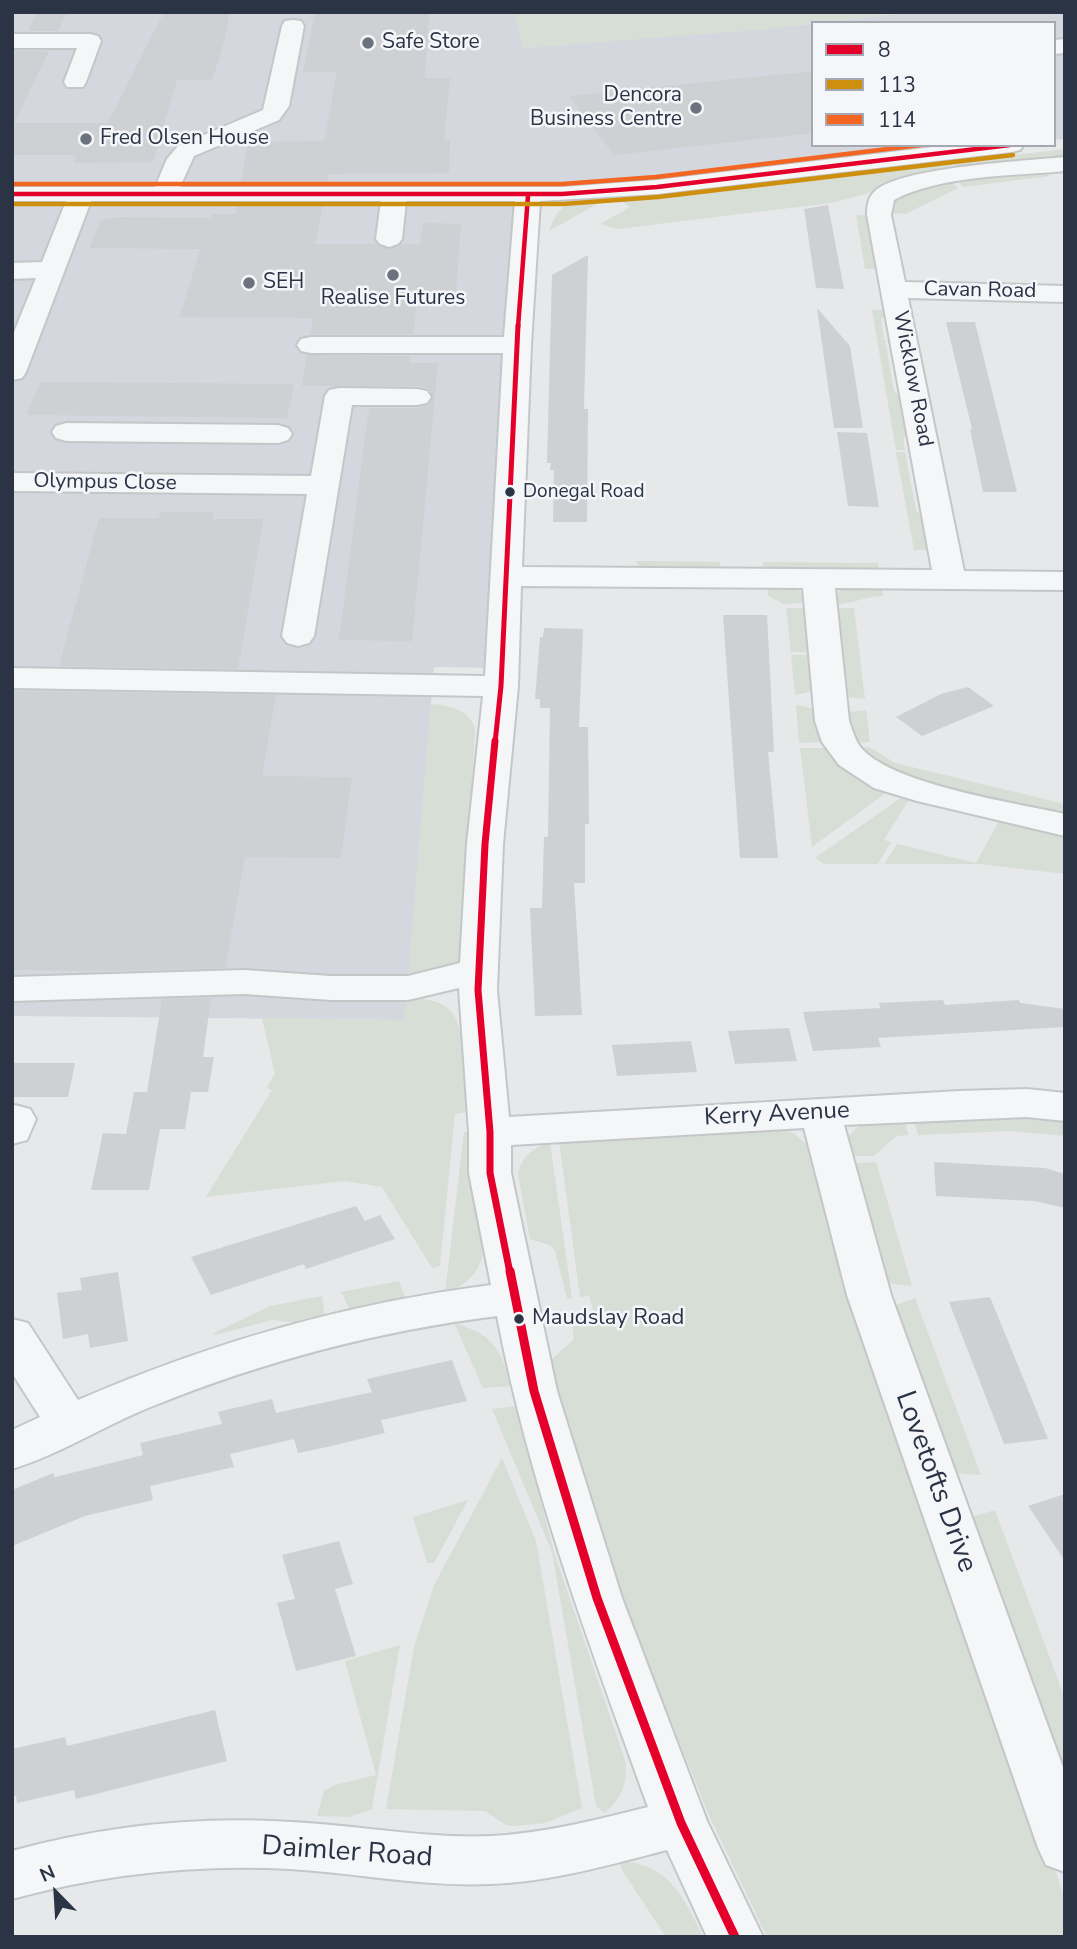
<!DOCTYPE html>
<style>
body{margin:0}
#map{position:relative;width:1077px;height:1949px;overflow:hidden;background:#e6e8ea;font-family:"Nunito Sans",sans-serif}
canvas{display:block}
.frame{position:absolute;inset:0;border:14px solid #2b3445;pointer-events:none}
.legend{position:absolute;left:811px;top:21px;width:245px;height:126px;box-sizing:border-box;background:#f4f6f9;border:2px solid #a4a8b1;margin:0;padding:9px 12px;list-style:none;font-size:21px;color:#2b3445}
.legend li{display:flex;align-items:center;gap:14px;height:35px}
.legend b{width:35px;border:2px solid #a4a8b1}
.north{position:absolute;left:21px;top:1858px;width:70px;height:70px;-webkit-text-stroke:5px #f4f6f9;paint-order:stroke;rotate:336deg;font-size:19px;font-weight:700;line-height:28px;text-align:center;color:#2b3445}
.north::after{content:'';display:block;margin:auto;width:24px;height:32px;background:#2b3445;clip-path:polygon(50% 0,100% 100%,50% 72%,0 100%)}
</style>
<div id="map">
<canvas width="1077" height="1949"></canvas>
<div class="frame"></div>
<ul class="legend">
<li><b style="height:9px;background:#e4002b"></b>8</li>
<li><b style="height:9px;background:#ce8f0e"></b>113</li>
<li><b style="height:9px;background:#f26522"></b>114</li>
</ul>
<div class="north">N</div>
</div>
<script>
const ctx = document.querySelector('canvas').getContext('2d');
ctx.lineJoin = 'round';
function paint(path, color) { ctx.fillStyle = color; ctx.fill(path, 'evenodd'); }
function stroke(path, color, width, dash) { ctx.strokeStyle = color; ctx.lineWidth = width; ctx.lineCap = dash ? 'butt' : 'round'; ctx.setLineDash(dash || []); ctx.stroke(path); }
function label(font, color, halo, rows, align = 'center') {
  ctx.font = font + ' "Nunito Sans",sans-serif'; ctx.lineWidth = 5; ctx.setLineDash([]); ctx.textBaseline = 'middle'; ctx.strokeStyle = halo; ctx.fillStyle = color; for (const [text, x, y, turn = 0] of rows) {
    ctx.save(); ctx.translate(x, y); ctx.rotate((+turn || 0) * Math.PI / 180); ctx.textAlign = isNaN(turn) ? turn : align; if (halo) ctx.strokeText(text, 0, 0); ctx.fillText(text, 0, 0); ctx.restore();
  }
}
paint(new Path2D(`
 M12,12H515L523,48L813,24V145H1012L528,196L502,668L434,667L405,1020L12,1016Z
 M911,12H1065V139L1054,140V23H820Z`), '#d4d7dd');
paint(new Path2D(`
 M515,12H911L760,30L523,48Z
 M1065,149V161L950,169L962,161Z
 M956,157L963,159L940,172L900,178L877,187L869,193L831,203L617,229L600,224L630,207L621,201L630,196Z
 M1041,171L1050,176L963,187L957,180Z
 M951,181L958,188L905,214L888,212L892,199L912,188Z
 M608,198L549,231C562,196 574,202 608,198Z
 M856,215L872,216L882,269H865Z
 M872,310H889L890,314L881,319L884,338L878,339H885L894,391L907,403L912,429L903,439L905,450H896Z
 M896,452H905L916,510L930,523L935,550H914Z
 M635,561L720,562V568L716,573L642,572Z
 M763,562L878,563L879,575L763,570Z
 M767,586C783,586 801,585 809,602L784,604L768,596Z
 M848,587H882L883,596C865,596 854,604 836,604L832,596Z
 M786,608H805L815,652H791Z
 M838,608H854L865,699L841,696L831,611Z
 M791,655H815L819,690L795,695Z
 M431,704C448,705 472,710 475,730L463,951L457,965L408,978Z
 M796,705L821,710L827,742L799,743Z
 M866,710L870,742L850,743L842,713Z
 M870,747L895,763L1065,804V819L899,777L854,748Z
 M800,748H830L885,787L883,795L812,847Z
 M905,795L911,796L884,840L891,842L878,864H824L815,858Z
 M1001,817L1065,832V874L980,864H884L897,844L976,863Z
 M406,997C453,1000 460,1012 463,1056C464,1075 466,1093 467,1112L455,1114L440,1266L432,1268L382,1187L345,1181L206,1197L272,1090L266,1088L275,1074L262,1018L404,1020Z
 M920,1116H1065V1136L1010,1131L918,1135L914,1121Z
 M872,1120L905,1122L908,1135L896,1136L874,1156H846L847,1138L859,1126Z
 M779,1127L795,1134L814,1152L969,1630L1065,1898V1937H767L708,1813L606,1560L550,1361L574,1339L571,1318L594,1313L589,1296L580,1297L559,1140Z
 M464,1132H467L483,1252C480,1273 465,1286 445,1293Z
 M550,1142L572,1298L567,1299L555,1251L550,1245L530,1239L518,1174C522,1156 533,1148 550,1142Z
 M876,1162L912,1286L879,1282L848,1164Z
 M399,1281L406,1300L351,1312L341,1292Z
 M322,1296L325,1317L299,1323L272,1320L215,1335L214,1333L270,1306Z
 M915,1298L981,1475L949,1473L889,1308Z
 M454,1323C492,1334 502,1348 510,1386L483,1388Z
 M516,1406L554,1552L625,1760C628,1783 622,1797 605,1813L596,1806L552,1552L492,1409Z
 M502,1458L536,1541L582,1808L545,1823L514,1826L506,1825L485,1811L386,1809L414,1647L434,1585Z
 M468,1500L434,1563H427L413,1517Z
 M995,1510L1065,1699V1807L965,1519Z
 M400,1645L372,1809L349,1817L317,1816L324,1791L335,1785L376,1775L345,1661Z
 M620,1861C669,1864 684,1897 703,1937H666L622,1870Z`), '#d6ded6');
paint(new Path2D(`
 M37,12H67L58,31H28Z
 M164,12H230L223,46L212,80H177L153,162L74,163L76,155H12V51H49L14,123H108Z
 M315,14H429L425,78H450L444,140H450L449,173L329,174L327,184H241L248,142L324,141L337,72H303Z
 M813,71V133L614,155L569,96Z
 M237,204H323L315,244H376L390,249L402,244H420L423,223L461,224L456,291H419L413,334H310L313,318L180,317L200,249L90,248L100,221L118,217L210,218L211,214H236Z
 M828,205L844,289L816,288L804,209Z
 M588,255L584,409H588L587,522H553L554,470H550L551,463H547L552,275Z
 M817,308L850,346L863,428H834Z
 M946,322H975L1017,492H983L970,429H972Z
 M307,355L411,356L410,363H438L412,641L339,640L369,408H418L429,404L433,396L428,388L418,386H302Z
 M40,382L294,384L287,418L27,415Z
 M837,432L867,433L879,507L848,506Z
 M160,512H213L212,519H263L238,669L59,666L99,518H159Z
 M723,615H767L774,752H768L778,858H740Z
 M544,628L583,629L579,727H588L589,824H585V883H574L582,1015L535,1016L530,908H542L544,837H548L550,708H540V699H535L540,637H543Z
 M968,687L994,706L922,736L896,717L941,694Z
 M12,691L276,695L262,776L352,777L341,858L245,857L225,968L112,971L12,970Z
 M211,998L203,1057H214L208,1092H191L185,1129H160L149,1190H91L103,1133L126,1134L134,1092H147L162,999Z
 M943,1000L945,1005L1019,1000L1020,1003L1065,1009V1027L878,1038L881,1047L813,1051L803,1012L880,1008L879,1003Z
 M789,1028L797,1061L735,1064L728,1031Z
 M691,1041L697,1072L617,1076L612,1045Z
 M12,1063H75L68,1097H12Z
 M934,1162L1045,1168L1065,1174V1208L1034,1201L936,1196Z
 M356,1206L365,1221L380,1215L395,1239L306,1269L304,1264L211,1295L191,1257Z
 M118,1272L128,1341L90,1348L88,1334L63,1339L57,1293L82,1290L80,1278Z
 M990,1297L1033,1402L1048,1439L1004,1444L949,1302Z
 M452,1360L467,1401L381,1420L385,1433L327,1447L298,1453L294,1439L230,1454L234,1467L150,1486L153,1500L85,1516L12,1546V1490L53,1473L55,1477L143,1455L140,1443L222,1424L218,1412L272,1399L276,1413L372,1392L367,1379Z
 M1065,1494V1561L1028,1506Z
 M339,1541L353,1584L335,1589L356,1656L296,1671L277,1603L295,1599L282,1555Z
 M215,1710L227,1761L76,1799L74,1790L17,1803L16,1796L12,1797V1749L65,1737L67,1746Z`), '#ced0d3');
const minor = new Path2D(`
 M293,20L301,21L304,26L289,106L279,120L194,156L180,187H562L657,180L949,145H1024L1020,150L1012,152L657,194L540,201L531,345L522,567L932,570L867,215C867,206 868,197 876,190C904,167 1025,161 1065,157V171C1012,176 941,175 894,200L891,215L905,282L1065,286V302L908,298L964,571L1065,572V590L835,588L849,721C853,731 855,742 863,750C897,785 1015,803 1065,814V836L917,801L874,788L839,765L822,742L815,721L803,588L521,586L518,686L503,844L497,990L509,1117L959,1091L1027,1089L1065,1093V1121L1027,1117L844,1125L891,1295L1065,1773V1872L1046,1865L1038,1848L847,1295L804,1128L511,1145V1173L557,1391L622,1598L707,1821L763,1937H707L667,1850C609,1865 550,1882 490,1884C423,1887 357,1873 290,1869C195,1864 103,1874 12,1899V1851C104,1826 196,1816 291,1822C358,1825 425,1839 492,1836C545,1833 597,1820 648,1807C590,1646 529,1485 497,1316C377,1331 264,1361 153,1406C105,1425 61,1454 12,1469V1430L40,1417L12,1373V1319L28,1323L78,1400C210,1343 347,1303 491,1285L469,1173V1132L459,988L408,1000H331L244,994L12,1001V977L244,970L331,976H408L460,963L467,844L483,696L12,688V668L485,676L503,353H311L301,351L297,345L301,339L311,337H504L515,201H406L402,239L398,244L389,247L380,244L376,239L381,201H91L26,372L22,378L12,380V337L36,278L12,279V263L42,262L66,201H12V187H155L167,159L178,146L263,110L282,26L285,21Z
 M12,34H90L98,36L101,41L86,82L83,87H67L64,82L77,48H12Z
 M1065,39V53L1054,54V40Z
 M339,388L417,389L427,391L431,397L427,403L417,405H352L314,636L309,643L298,646L287,643L282,636L307,494L12,491V473L311,476L325,396L329,390Z
 M66,423L278,425L288,428L292,434L288,440L278,443L66,441L56,438L52,432L56,426Z
 M15,1105L30,1109L36,1119L27,1140L12,1144V1106Z`);
stroke(minor, '#c4c6c8', 4);
paint(minor, '#f5f6f7');
stroke(new Path2D(`
 M12,194H562L657,187L1010,145
 M518,327L528,196`), '#e4002b', 4.5);
stroke(new Path2D(`
 M495,743L501,686L518,325`), '#e4002b', 5);
stroke(new Path2D(`
 M495,741L485,844L478,990L490,1132V1173L510,1273`), '#e4002b', 7);
stroke(new Path2D(`
 M510,1271L534,1391L597,1598L681,1823L735,1937`), '#e4002b', 9);
stroke(new Path2D(`
 M12,204H563L658,197L1013,155`), '#ce8f0e', 4.5);
stroke(new Path2D(`
 M12,184H562L656,177L921,145`), '#f26522', 4.5);
for (const [x, y, r, color] of [
 [368,43,7,"#6c737f"],
 [696,108,7,"#6c737f"],
 [86,139,7,"#6c737f"],
 [393,275,7,"#6c737f"],
 [249,283,7,"#6c737f"],
 [510,492,6,"#2b3445"],
 [519,1319,6,"#2b3445"]
]) { const dot = new Path2D(); dot.arc(x, y, r, 0, 2 * Math.PI); ctx.fillStyle = color; ctx.fill(dot); stroke(dot, '#f4f6f9', 2.5); }
label('19px', '#2b3445', '#f4f6f9', [
 ["Donegal Road",523,492]
], 'left');
label('21px', '#2b3445', '#f4f6f9', [
 ["Safe Store",382,43],
 ["Dencora",682,96,"right"],
 ["Business Centre",682,120,"right"],
 ["Fred Olsen House",100,139],
 ["SEH",263,283],
 ["Realise Futures",393,299,"center"]
], 'left');
label('21px', '#2b3445', '#f4f6f9', [
 ["Cavan Road",980,291,1],
 ["Wicklow Road",912,379,79],
 ["Olympus Close",105,483,1]
]);
label('22px', '#2b3445', '#f4f6f9', [
 ["Maudslay Road",532,1319]
], 'left');
label('24px', '#2b3445', '#f4f6f9', [
 ["Kerry Avenue",777,1115,-3]
]);
label('28px', '#2b3445', '#f4f6f9', [
 ["Lovetofts Drive",935,1482,70],
 ["Daimler Road",347,1853,4]
]);
</script>
